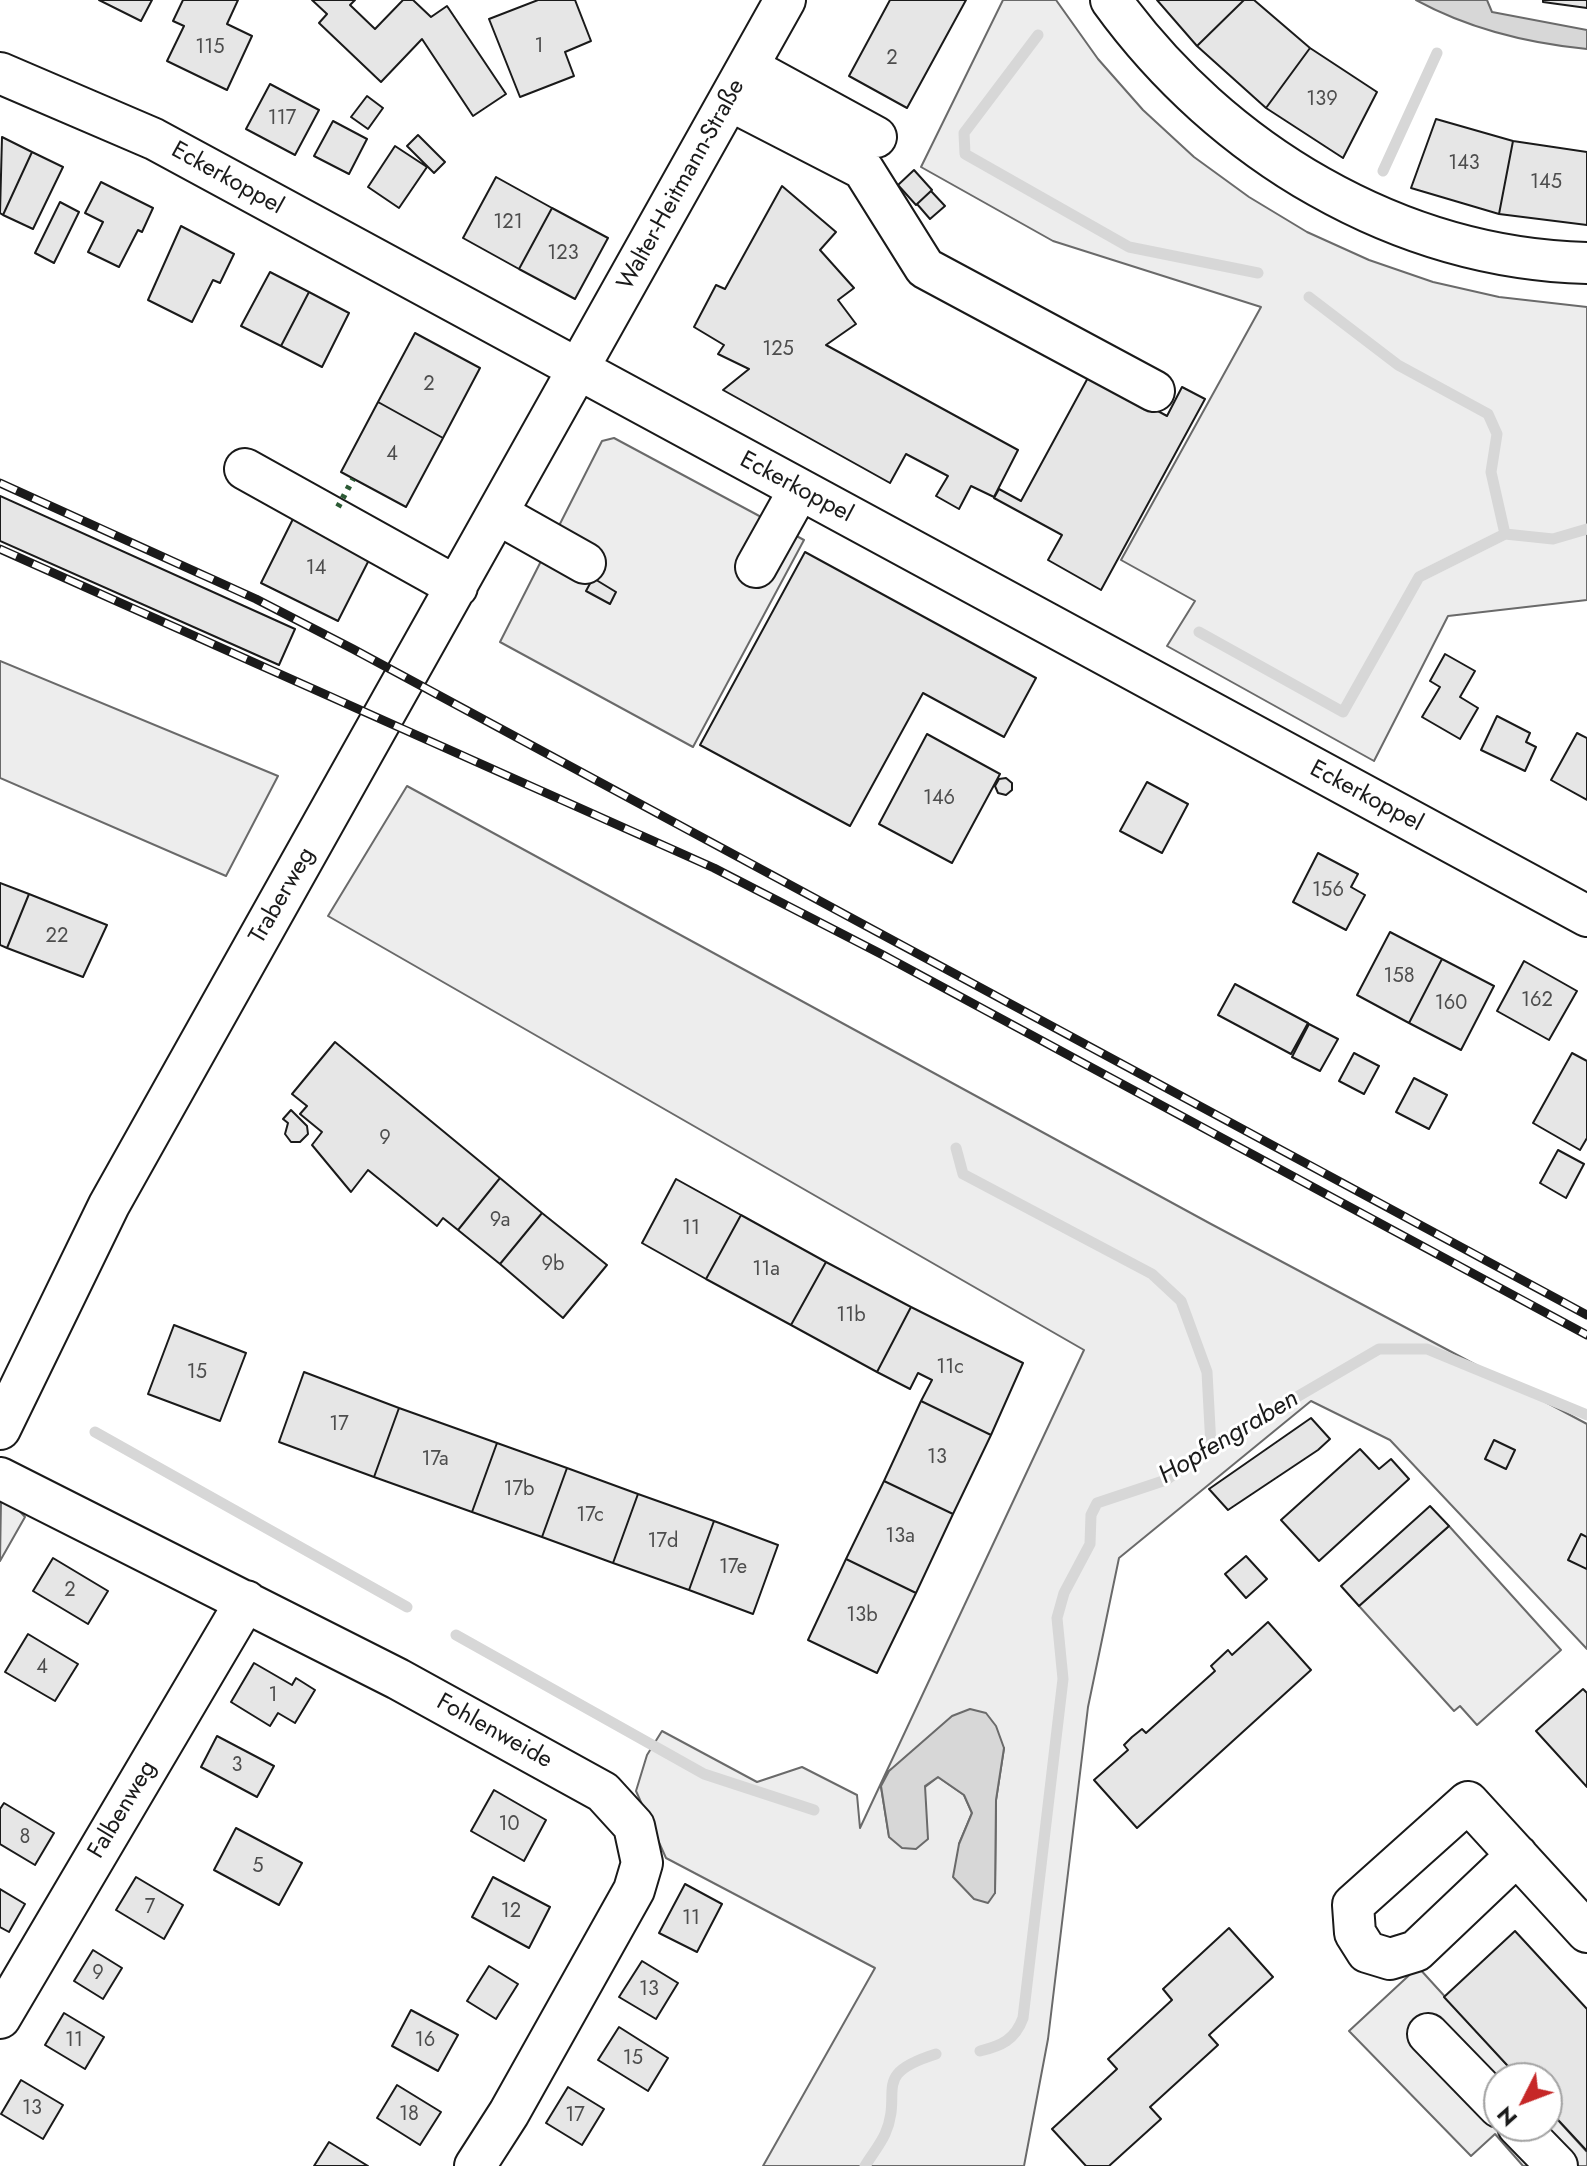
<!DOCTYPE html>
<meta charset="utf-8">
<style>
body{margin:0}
#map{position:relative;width:1587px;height:2166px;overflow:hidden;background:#fff;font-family:Jost,sans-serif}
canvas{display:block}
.north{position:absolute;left:1483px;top:2062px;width:80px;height:80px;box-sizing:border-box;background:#fff;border:2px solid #a3a3a3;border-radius:50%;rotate:228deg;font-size:22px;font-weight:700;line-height:32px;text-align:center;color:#1a1a1a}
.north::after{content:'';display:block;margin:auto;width:28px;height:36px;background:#c62828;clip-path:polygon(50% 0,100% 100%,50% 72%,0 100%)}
</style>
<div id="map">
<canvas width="1587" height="2166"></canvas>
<div class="north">N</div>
</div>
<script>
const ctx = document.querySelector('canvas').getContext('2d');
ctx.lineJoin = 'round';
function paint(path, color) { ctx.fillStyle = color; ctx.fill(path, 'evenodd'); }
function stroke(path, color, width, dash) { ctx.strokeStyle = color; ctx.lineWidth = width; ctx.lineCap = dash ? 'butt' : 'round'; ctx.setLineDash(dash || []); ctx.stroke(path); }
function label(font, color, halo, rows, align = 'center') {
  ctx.font = font + ' Jost,sans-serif'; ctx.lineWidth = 6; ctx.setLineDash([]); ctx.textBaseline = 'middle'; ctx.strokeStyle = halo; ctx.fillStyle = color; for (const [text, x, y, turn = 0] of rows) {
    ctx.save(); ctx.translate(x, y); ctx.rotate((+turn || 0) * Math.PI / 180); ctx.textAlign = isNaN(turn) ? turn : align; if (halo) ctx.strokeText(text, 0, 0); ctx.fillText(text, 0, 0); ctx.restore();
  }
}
const built = new Path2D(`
 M1003,0H1056L1098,59L1143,110L1194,157L1249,197L1307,232L1369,260L1433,282L1499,297L1587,307V600L1448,616L1374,761L1167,646L1195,601L1121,560L1261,307L1053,241L921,167Z
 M614,438L804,540L693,747L500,642L602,441Z
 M0,661L278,776L226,876L0,778Z
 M407,786L1211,1224L1587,1424V1649L1390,1440L1311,1401L1119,1558L1088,1707L1048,2039L1024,2166H763L875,1968L666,1858L636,1791L647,1755L662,1731L757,1782L802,1767L857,1795L860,1828L1084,1350L328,916ZM1004,1748L996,1800L995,1893L959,1844L972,1813L964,1795L938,1777L925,1787V1805L889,1836L881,1787L889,1771L903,1761Z
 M1,1501L15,1506L25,1517L0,1561Z
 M1449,1526L1561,1650L1477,1725L1460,1706L1454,1711L1359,1606Z
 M1418,1967L1519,2078H1499V2126H1547V2108L1587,2152V2166H1523L1495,2134L1471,2156L1349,2031Z`);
paint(built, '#ededed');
stroke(built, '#6a6a6a', 2);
const water = new Path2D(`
 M1416,0H1487L1492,12L1587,30V49C1527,43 1469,29 1416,0Z
 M970,1709L986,1713L996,1726L1004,1748L996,1800L995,1893L988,1903L974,1899L953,1877L959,1844L972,1813L964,1795L938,1777L925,1786L928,1839L916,1849L902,1848L889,1837L881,1786L889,1771L952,1716Z`);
paint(water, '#d7d7d7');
stroke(water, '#6a6a6a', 2);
stroke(new Path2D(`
 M1038,35L964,133L965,154L1129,247L1258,273
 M1383,171L1437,53
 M1309,297L1398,365L1488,414L1497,434L1491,472L1505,534
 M1199,632L1343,712L1419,577L1505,534L1553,539L1587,529
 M956,1148L963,1174L1152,1274L1181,1301L1207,1372L1211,1447
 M95,1432L407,1607
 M456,1635L704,1774L814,1810
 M980,2051C1001,2046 1015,2040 1023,2018L1063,1679L1057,1618L1064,1593L1090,1544L1091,1515L1097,1503L1166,1480L1211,1447L1379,1349H1427L1587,1415
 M865,2166C871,2156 880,2145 885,2134C904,2091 869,2075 936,2054`), '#d7d7d7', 11);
const building = new Path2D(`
 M99,0H152L141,21Z
 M183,0H238L227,24L252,36L227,90L167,61L184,26L173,21Z
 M312,0H355L350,5L375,29L403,0H413L431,17L447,6L506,94L473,116L422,39L381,82L319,23L327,14Z
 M538,0H575L591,41L565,52L574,76L520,97L489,19Z
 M890,0H966L907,108L849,76Z
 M1157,0H1244L1197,46Z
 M1244,0H1254L1310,48L1266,108L1197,46Z
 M1543,0H1587V8L1543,2Z
 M1310,48L1377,92L1343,158L1266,108Z
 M270,84L319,110L295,155L246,129Z
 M367,96L383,108L368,129L351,117Z
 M1436,119L1513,141L1499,214L1411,188Z
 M333,121L367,139L349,174L314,156Z
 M418,135L445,162L434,173L407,146Z
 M2,137L32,152L3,215L0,213Z
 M1513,141L1587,152V225L1499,214Z
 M395,146L427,167L399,208L368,187Z
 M32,152L63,167L33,229L3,215Z
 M914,170L932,190L916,205L898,185Z
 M496,177L552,208L519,269L463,238Z
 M101,182L153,208L142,232L138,230L119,267L88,252L103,222L85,213Z
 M782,186L836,232L820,250L854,288L838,300L856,324L826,345L1018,450L994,497L971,486L959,509L936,496L948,476L906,454L890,483L723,390L749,369L718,354L724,345L694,327L716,285L725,289Z
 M931,191L945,206L930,219L917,204Z
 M60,202L79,212L54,263L35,253Z
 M552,208L608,238L575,299L519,269Z
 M181,226L234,254L220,283L213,280L192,322L148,300Z
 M270,272L309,292L281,346L241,326Z
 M309,292L349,313L322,367L281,346Z
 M415,333L480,368L443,438L378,402Z
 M1090,374L1167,416L1182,387L1205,399L1101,590L1048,560L1062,535L994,498L999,489L1021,501Z
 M378,402L443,438L406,507L341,472Z
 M0,496L295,629L279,665L0,541Z
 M295,515L372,554L338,621L261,583Z
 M805,552L1036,678L1004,737L923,693L850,826L700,745Z
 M593,578L616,592L610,604L586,591Z
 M1445,654L1475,671L1460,697L1478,708L1460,739L1422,717L1440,687L1430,681Z
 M1497,716L1530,733L1526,742L1536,747L1525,771L1481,750Z
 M1577,733L1587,738V800L1551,780Z
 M927,734L1000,774L952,863L879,824Z
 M1006,778L1012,783V790L1006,795L998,793L995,786L999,779Z
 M1147,782L1188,804L1162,853L1120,831Z
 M1318,853L1358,874L1351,887L1365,895L1346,930L1293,902Z
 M0,883L29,894L7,948L0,945Z
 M29,894L107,925L83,977L7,948Z
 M1390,932L1442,959L1409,1023L1357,995Z
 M1442,959L1494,986L1461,1050L1409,1023Z
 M1524,961L1577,991L1549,1040L1497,1011Z
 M1235,984L1308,1023L1291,1054L1218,1015Z
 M1309,1024L1338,1039L1320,1071L1292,1057Z
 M335,1042L500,1178L458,1230L443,1218L437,1226L368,1170L351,1192L312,1145L322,1132L300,1114L307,1106L292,1094Z
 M1354,1053L1379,1066L1364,1094L1339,1081Z
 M1572,1053L1587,1061V1138L1580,1150L1533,1123Z
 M1414,1078L1447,1095L1429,1129L1396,1112Z
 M291,1110L307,1126L308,1134L300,1142H291L285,1134L288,1123L283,1119Z
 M1558,1150L1584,1164L1566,1198L1540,1183Z
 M500,1178L542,1213L500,1264L458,1230Z
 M676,1179L741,1215L706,1279L642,1243Z
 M542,1213L607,1265L563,1318L500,1264Z
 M741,1215L826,1262L791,1325L706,1279Z
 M826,1262L911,1307L877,1372L791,1325Z
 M911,1307L1023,1363L991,1435L921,1401L932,1380L918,1373L910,1389L877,1372Z
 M174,1325L246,1353L220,1421L148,1394Z
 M304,1372L399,1408L374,1477L279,1442Z
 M921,1401L991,1435L953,1514L884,1481Z
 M399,1408L497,1443L472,1512L374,1477Z
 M1311,1418L1330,1439L1318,1450L1228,1510L1209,1489Z
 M1494,1440L1515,1450L1506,1469L1485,1459Z
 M497,1443L567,1468L542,1537L472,1512Z
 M1360,1449L1379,1469L1391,1459L1409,1479L1319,1561L1281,1520Z
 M567,1468L638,1494L613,1563L542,1537Z
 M884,1481L953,1514L916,1593L846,1559Z
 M638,1494L714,1521L689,1590L613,1563Z
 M1430,1506L1449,1526L1359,1606L1341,1586Z
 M714,1521L778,1545L753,1614L689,1590Z
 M1581,1534L1587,1537V1569L1568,1560Z
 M1246,1556L1267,1579L1246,1598L1225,1574Z
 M53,1558L108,1591L88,1624L33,1591Z
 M846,1559L916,1593L877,1673L808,1640Z
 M1268,1622L1311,1670L1137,1828L1094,1780L1128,1750L1124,1745L1132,1737L1142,1729L1146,1733L1215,1671L1211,1666L1228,1650L1232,1655Z
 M28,1634L78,1664L55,1701L5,1672Z
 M254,1663L292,1685L296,1678L315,1690L295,1723L278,1713L270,1726L231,1702Z
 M1583,1689L1587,1693V1787L1536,1731Z
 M217,1736L274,1766L257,1797L201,1767Z
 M494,1790L546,1820L524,1861L471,1831Z
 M4,1803L54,1833L35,1865L0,1844V1809Z
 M236,1828L302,1863L279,1905L214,1870Z
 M136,1877L183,1905L164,1939L116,1910Z
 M493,1877L550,1907L529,1948L472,1917Z
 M685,1884L722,1904L697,1952L659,1933Z
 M0,1889L25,1904L9,1932L0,1927Z
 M1229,1928L1273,1977L1209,2035L1218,2045L1150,2107L1161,2119L1109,2166H1086L1052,2129L1117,2069L1108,2059L1172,2000L1163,1989Z
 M1515,1931L1587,2009V2151L1547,2108V2078H1519L1444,1997Z
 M93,1950L122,1968L103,1999L74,1981Z
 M642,1961L678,1983L656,2019L619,1997Z
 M489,1966L518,1984L496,2019L467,2001Z
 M411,2010L458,2035L438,2071L392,2046Z
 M64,2013L104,2037L85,2069L45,2045Z
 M619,2027L668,2058L648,2091L598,2060Z
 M21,2080L63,2105L43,2139L1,2114Z
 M397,2085L441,2112L420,2145L377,2118Z
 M568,2087L604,2109L582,2145L546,2123Z
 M329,2142L368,2166H314Z`);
paint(building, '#e6e6e6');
stroke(building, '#1a1a1a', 2);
const minor = new Path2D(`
 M1111,0C1221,152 1397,258 1587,263
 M748,67L876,137
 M0,73L154,139L1587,916
 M729,100L863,169L925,268L1154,391
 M245,469L457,587
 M498,514L585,563
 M756,567L799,490
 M0,1429L109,1205L785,0
 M0,1478L398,1679L603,1792L634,1826L642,1863L634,1890L509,2113L475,2166
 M1517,1855L1416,1951L1390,1959L1367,1952L1355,1933L1353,1905L1468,1802L1587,1932
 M0,2018L246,1601
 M1428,2034L1499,2107
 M1518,2126L1557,2166`);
stroke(minor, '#1a1a1a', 44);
stroke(minor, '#fff', 40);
const rail = new Path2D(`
 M0,483L256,599L353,649L1587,1315
 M0,549L714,868L883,955L1587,1335`);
stroke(rail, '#1a1a1a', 9);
stroke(rail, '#fff', 6, [18]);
stroke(new Path2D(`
 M338,507L353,479`), '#2b5a34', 6, [4, 6]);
label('20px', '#4d4d4d', null, [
 ["1",539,47],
 ["115",210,48],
 ["2",892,59],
 ["139",1322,100],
 ["117",282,119],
 ["143",1464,164],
 ["145",1546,183],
 ["121",508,223],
 ["123",563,254],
 ["125",778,350],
 ["2",429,385],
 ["4",392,455],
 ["14",316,569],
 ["146",939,799],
 ["156",1328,891],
 ["22",57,937],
 ["158",1399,977],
 ["162",1537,1001],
 ["160",1451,1004],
 ["9",385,1139],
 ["9a",500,1221],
 ["11",691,1229],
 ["9b",553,1265],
 ["11a",766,1270],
 ["11b",851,1316],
 ["11c",950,1368],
 ["15",197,1373],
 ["17",339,1425],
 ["13",937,1458],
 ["17a",435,1460],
 ["17b",519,1490],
 ["17c",590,1516],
 ["13a",900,1537],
 ["17d",663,1542],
 ["17e",733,1568],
 ["2",70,1591],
 ["13b",862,1616],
 ["4",42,1668],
 ["1",273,1696],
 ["3",237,1766],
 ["10",509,1825],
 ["8",25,1838],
 ["5",258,1867],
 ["7",150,1908],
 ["12",511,1912],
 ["11",691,1919],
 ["9",98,1974],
 ["13",649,1990],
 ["11",74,2041],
 ["16",425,2041],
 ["15",633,2059],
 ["13",32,2109],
 ["18",409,2115],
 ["17",575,2116]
]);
label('24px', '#1a1a1a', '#fff', [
 ["Eckerkoppel",227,179,29],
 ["Walter-Heitmann-Straße",682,185,-61],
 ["Eckerkoppel",796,488,28],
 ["Eckerkoppel",1366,797,28],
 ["Traberweg",283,896,-60],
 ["Fohlenweide",494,1732,29],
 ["Falbenweg",123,1810,-59]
]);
label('italic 26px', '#1a1a1a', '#fff', [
 ["Hopfengraben",1229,1438,-31]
]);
</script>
